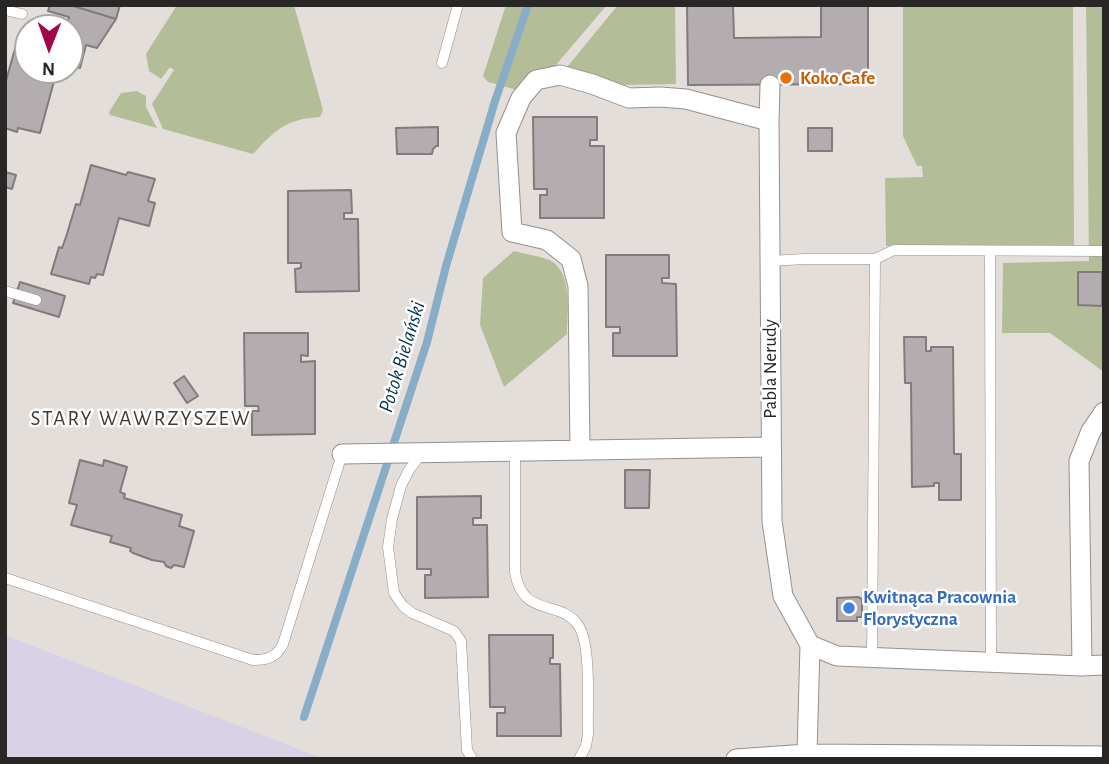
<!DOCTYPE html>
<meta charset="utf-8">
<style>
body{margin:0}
#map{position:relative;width:1109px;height:764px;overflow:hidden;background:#e3deda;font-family:"Alegreya Sans",sans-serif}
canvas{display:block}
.frame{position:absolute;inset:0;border:7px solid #292726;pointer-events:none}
.north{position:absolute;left:14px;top:14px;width:70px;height:70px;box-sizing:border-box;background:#fff;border:2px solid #a9a9a8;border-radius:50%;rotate:181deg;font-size:19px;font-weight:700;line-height:28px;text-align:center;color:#292726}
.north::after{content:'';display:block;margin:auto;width:24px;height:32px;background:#a00648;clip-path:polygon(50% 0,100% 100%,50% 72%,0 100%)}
</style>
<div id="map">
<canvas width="1109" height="764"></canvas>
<div class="frame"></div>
<div class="north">N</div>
</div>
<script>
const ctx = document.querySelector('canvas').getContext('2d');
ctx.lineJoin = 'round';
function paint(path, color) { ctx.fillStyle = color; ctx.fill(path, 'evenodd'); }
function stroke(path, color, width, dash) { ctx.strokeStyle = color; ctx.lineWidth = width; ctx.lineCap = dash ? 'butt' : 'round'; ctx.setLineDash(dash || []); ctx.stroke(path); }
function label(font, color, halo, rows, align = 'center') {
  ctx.font = font + ' "Alegreya Sans",sans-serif'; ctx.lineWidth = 5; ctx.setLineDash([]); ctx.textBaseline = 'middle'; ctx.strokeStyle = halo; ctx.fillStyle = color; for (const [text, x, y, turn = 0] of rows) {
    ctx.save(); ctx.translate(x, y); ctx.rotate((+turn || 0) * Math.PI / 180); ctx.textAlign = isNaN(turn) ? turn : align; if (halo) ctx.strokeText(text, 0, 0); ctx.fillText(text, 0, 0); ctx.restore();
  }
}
paint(new Path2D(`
 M5,635L324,759H5Z`), '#d9d1e6');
paint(new Path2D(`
 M177,5H294L323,110L320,117C286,119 275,130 253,154L163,129L152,104L174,70L170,67L161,79L149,71L146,54Z
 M506,5H607L555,66L532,74L522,81L517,90L488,82L483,76Z
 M618,5H675L676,84L620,85L567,67Z
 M903,5H1073L1074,245L886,246L885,178L923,177L922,166H917L903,136Z
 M1086,5H1103L1104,7V372L1050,333H1002L1003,263L1089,261Z
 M137,91L146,96V107L157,128L110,115L109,112L121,93Z
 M514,251C525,254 541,256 551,261C573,273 567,314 567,334L504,387L480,325L483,278Z`), '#b3be98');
stroke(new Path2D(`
 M304,717L427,342L446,266L495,101L528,5`), '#88adc6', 8);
const building = new Path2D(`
 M50,5H70L116,19L97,48L86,45L80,68L70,65V28H66L69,17L48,11Z
 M70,5H120L116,19Z
 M687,5H733L734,38L821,37V5H868V84L688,85Z
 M15,49L28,52V70H57L40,133L18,128L17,132L5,128V84Z
 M533,117H597V140H590V146H604V218H540V195H547V189H534Z
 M438,127V146H436L433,149L432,154H397L396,128Z
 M808,128H832V151H808Z
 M91,165L126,175L128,172L155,179L148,201L155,203L149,226L119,218L103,275L97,274L95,278L91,277L89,284L51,274L59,247L62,248L66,237L76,204L80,205Z
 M5,172L16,175L12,189L5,187Z
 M351,190L352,213H344V219H358L359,291L296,292L295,269L301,268V263H288V191Z
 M606,255H669V278H662V283L676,284L677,356H613V333H620V327H606Z
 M1078,272H1102V306L1078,305Z
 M20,282L65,296L59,317L13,303Z
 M244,333H308V356L301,355V362L315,361V434L252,435V411H259L258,406H245Z
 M904,337H926V351H931V347H953L954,454H961V500H939V483H934V486L912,487L911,383H905Z
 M184,376L198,396L187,403L174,383Z
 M80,460L103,466L104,460L127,467L120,492L125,494L124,498L182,515L179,526L194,531L184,567L174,565L171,568L166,566L164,562L152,560L133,553L130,551L131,548L110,542L112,536L71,525L77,505L69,503Z
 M625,470H650L649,508H625Z
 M481,496V518H473V525H487L488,597L425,598V575H431V569H417V497Z
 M858,597L862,599V617H857V621H837V598Z
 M489,635H553V658H550V664H560L561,736H497V713H505V707H490Z`);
paint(building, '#b3adaf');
stroke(building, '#817b7d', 2);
const service = new Path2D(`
 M5,10L22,14
 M442,63L458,5
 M990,251L991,662
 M769,261L805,259H875L894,250L1104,251
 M5,291L36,300
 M515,451V572C522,618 560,599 578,625C592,645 587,708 588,734L586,746L579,759
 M422,453L409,470L401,486L392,519L388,547L394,593L403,606L412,613L454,631L461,641L467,750L472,759
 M5,578L253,660C267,660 276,658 283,644L342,454
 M872,657L875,259`);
const minor = new Path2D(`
 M770,85L769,121L772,521L783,596L810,645L807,754
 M580,450L578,286L571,259L547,240L512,232L506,133L521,98L536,80L560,75L592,84L629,98L660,97L686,99L769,121
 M342,454L771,447
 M810,645L837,656L1082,666L1104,665
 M1082,666L1079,461L1091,431L1104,412
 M736,759L807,754L1104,756`);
stroke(service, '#95908d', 11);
stroke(minor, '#95908d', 21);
stroke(service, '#fff', 10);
stroke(minor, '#fff', 19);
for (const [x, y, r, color] of [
 [786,78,7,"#e8710a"],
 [849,608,7,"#3f7fe0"]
]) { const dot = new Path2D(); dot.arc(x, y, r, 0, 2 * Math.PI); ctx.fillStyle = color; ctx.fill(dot); stroke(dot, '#fff', 2.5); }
label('bold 19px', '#c56008', '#fff', [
 ["Koko Cafe",800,78]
], 'left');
label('19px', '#292726', '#fff', [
 ["Pabla Nerudy",770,369,-90]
]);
label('bold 19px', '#366cbe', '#fff', [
 ["Kwitnąca Pracownia",863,597],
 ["Florystyczna",863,619]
], 'left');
label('italic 21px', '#03354f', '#fff', [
 ["Potok Bielański",402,357,-73]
]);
ctx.letterSpacing = '2px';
label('21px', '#3e3a37', '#fff', [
 ["STARY WAWRZYSZEW",141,419]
]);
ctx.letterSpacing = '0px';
</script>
